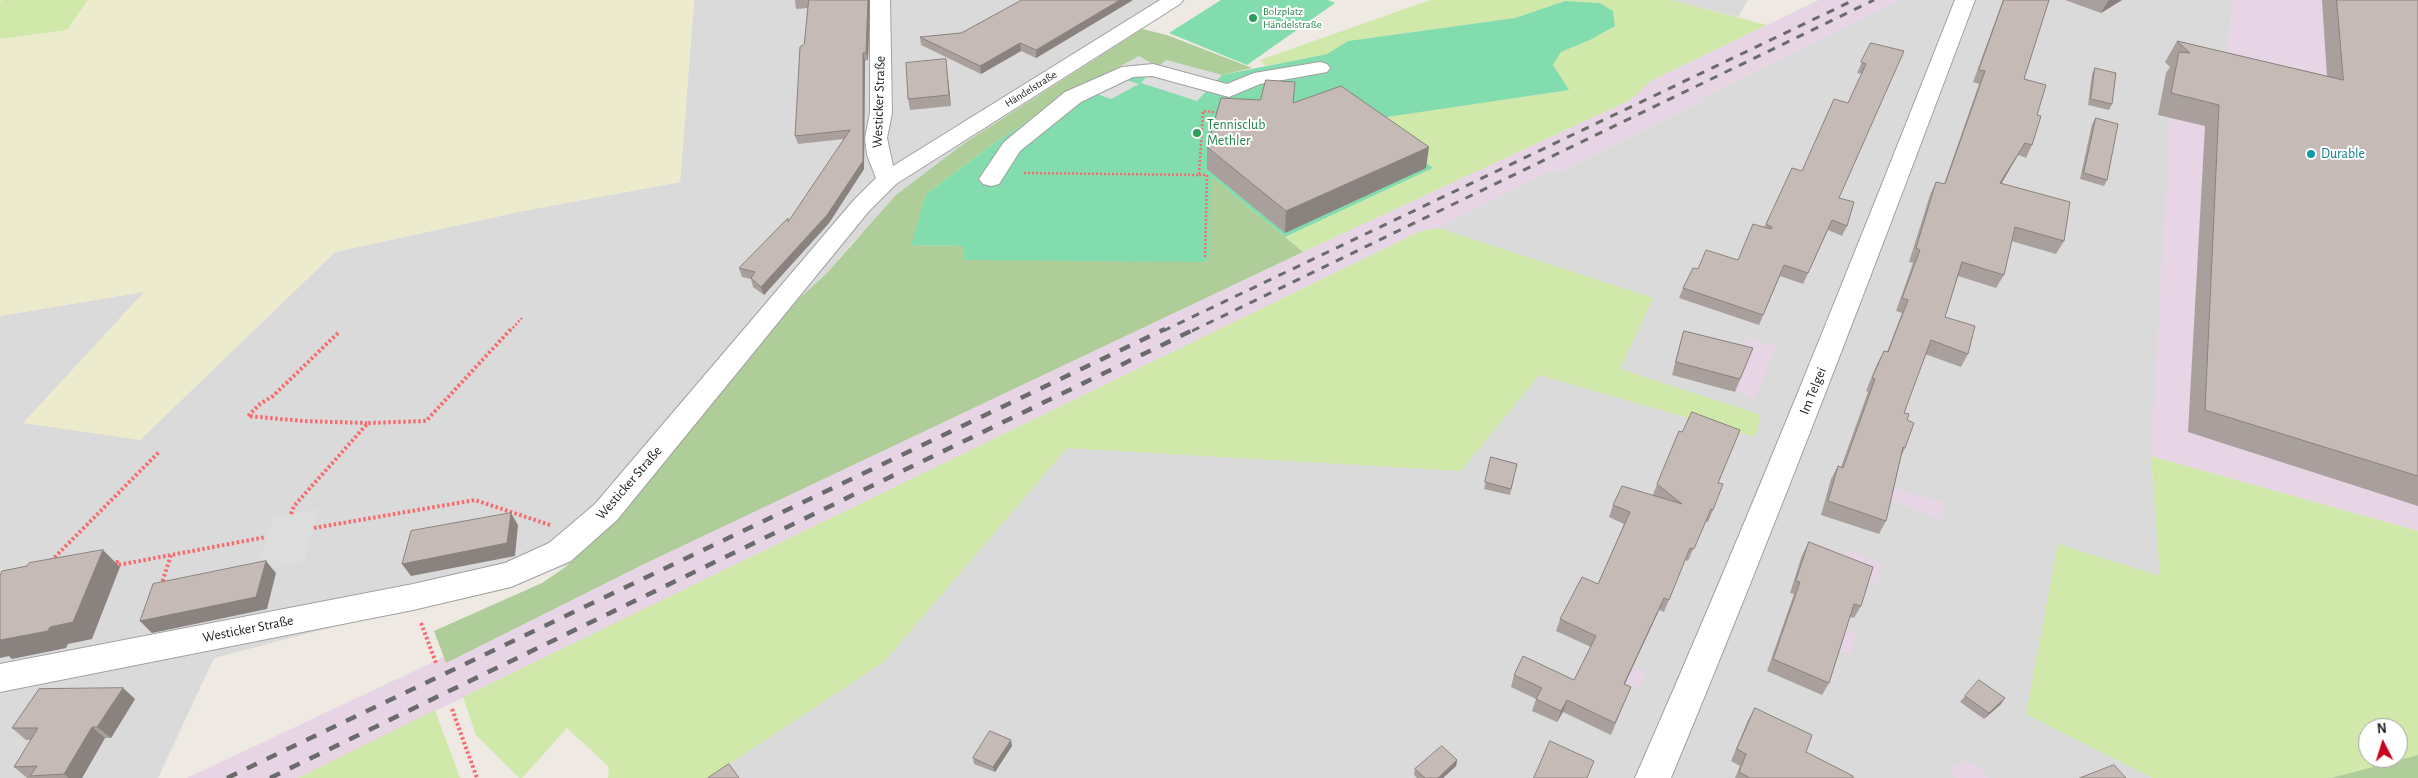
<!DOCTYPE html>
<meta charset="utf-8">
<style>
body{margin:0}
#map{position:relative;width:2418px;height:778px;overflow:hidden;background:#eee9e3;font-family:"Alegreya Sans",sans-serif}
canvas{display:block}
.north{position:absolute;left:2358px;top:718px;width:50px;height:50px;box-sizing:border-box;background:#fff;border:1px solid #a5a5a5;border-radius:50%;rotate:355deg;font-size:14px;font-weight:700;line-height:20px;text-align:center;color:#1d1d1d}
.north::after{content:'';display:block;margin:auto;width:18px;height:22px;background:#c6041e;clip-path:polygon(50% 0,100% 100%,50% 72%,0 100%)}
</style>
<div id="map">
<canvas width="2418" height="778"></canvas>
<div class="north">N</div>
</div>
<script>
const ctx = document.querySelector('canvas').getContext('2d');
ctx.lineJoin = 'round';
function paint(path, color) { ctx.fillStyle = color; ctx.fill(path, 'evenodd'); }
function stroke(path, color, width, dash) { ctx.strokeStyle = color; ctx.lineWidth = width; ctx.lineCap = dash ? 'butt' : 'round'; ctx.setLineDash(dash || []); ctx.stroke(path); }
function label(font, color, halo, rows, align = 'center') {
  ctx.font = font + ' "Alegreya Sans",sans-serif'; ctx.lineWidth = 4; ctx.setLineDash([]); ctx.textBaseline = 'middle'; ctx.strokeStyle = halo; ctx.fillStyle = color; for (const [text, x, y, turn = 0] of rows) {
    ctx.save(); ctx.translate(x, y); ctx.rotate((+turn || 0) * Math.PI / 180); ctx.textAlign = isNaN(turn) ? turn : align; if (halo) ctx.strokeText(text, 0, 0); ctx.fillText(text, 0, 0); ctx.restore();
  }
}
paint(new Path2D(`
 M694,0H1186L966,142L854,241L826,274L793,304L749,358L567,566L214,658L158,778H0V316L145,291L140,440L335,252L523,211L680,182Z
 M1670,0H1748L1738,17Z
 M1899,0H2233L2227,58L2151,456L2160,576L2026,714L2152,778H708L885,661L1067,448L1461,471L1539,375L1755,437L1761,415L1619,369L1653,298L1438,228L1553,170L1560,172L1702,101L1699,99Z`), '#dbdada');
paint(new Path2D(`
 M1819,0H1899L1699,99L1703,101L1560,172L1553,170L1438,228L1421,231L298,778H187L1303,252L1630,100L1652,80Z
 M2233,0H2418V531L2151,456L2174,52L2227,58Z
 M1746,337L1776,347L1755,399L1735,392L1748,362L1737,358Z
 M1889,487L1943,502L1941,520L1887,498Z
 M1846,550L1882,564L1877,584L1841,570Z
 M1820,618L1856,633L1851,655L1812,638Z
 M1632,667L1646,672L1640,689L1605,672Z
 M1964,761L1979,767L1989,778H1956L1948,768Z`), '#e7d5e6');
paint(new Path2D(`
 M88,0H694L680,182L523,211L335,252L140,440L23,423L144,292L0,316V39L67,30Z`), '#edebce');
paint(new Path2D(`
 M2,0H88L67,30L0,39V2Z
 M1430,0H1670L1767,25L1652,80L1630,100L1303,252L1285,237L1433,168L1366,120L1568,90L1553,65L1561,52L1590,40L1615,26L1613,11L1600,3L1565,1L1515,18L1348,41L1327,54L1265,66L1260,60Z
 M1438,228L1653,298L1620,369L1761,415L1755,437L1539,375L1461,471L1067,448L885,661L708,778H608L609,767L567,728L522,778H519L476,735L463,697L1421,231Z
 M2151,456L2418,531V755L2331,778H2152L2026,714L2058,544L2160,576ZM2368,728H2398V758H2368Z
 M435,710L460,778H298Z`), '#d0e8a9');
paint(new Path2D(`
 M1142,29L1167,35L1252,68L1222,75L1166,60L1158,67L1068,94L989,147L926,194L912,245L965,246L963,260L1209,258L1210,175L1303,252L644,564L446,663L434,631L542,583L567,566L749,358L793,304L826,274L896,195L966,142Z
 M2418,755V778H2331Z`), '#aecd98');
paint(new Path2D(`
 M1221,0H1328L1335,3L1247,65L1169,33Z
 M1565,1L1600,3L1613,11L1615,26L1590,40L1561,52L1553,65L1569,90L1367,120L1433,168L1285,237L1211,176L1209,258L1203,262L963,260L964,246L911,245L926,194L989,147L1068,94L1139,56L1158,67L1166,60L1222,75L1327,54L1348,41L1515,18Z`), '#82dcad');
paint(new Path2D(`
 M1139,56L1158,67L1166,60L1222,75L1197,101L1141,83L1147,76L1138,74L1127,80L1139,84L1111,99L1097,94H1068Z
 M319,509L305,561L256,571L273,517Z`), '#ddd');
const minor = new Path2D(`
 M870,0H890L892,113L887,138L893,166L1160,0H1183L1180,4L896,184L869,211L617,520L571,561L511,587L413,610L0,692V664L413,584L505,563L549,543L595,504L853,201L876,178L867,155L865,138L870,113Z
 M1955,0H1975C1877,261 1778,521 1671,778H1635C1748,521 1852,261 1955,0Z
 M1320,62L1327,64L1330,68L1327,72L1260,84L1229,97L1152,76L1133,77L1081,102L1020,151L999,184L991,186L983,184L979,179L1004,142L1065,92L1122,67L1153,64L1227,84L1254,73Z`);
stroke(minor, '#a1a1a1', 2);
stroke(new Path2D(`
 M1024,173L1199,175L1203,111L1219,113
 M1199,175H1207L1205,259
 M510,331L522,318`), '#f76b6f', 2.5, [2, 2]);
stroke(new Path2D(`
 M338,333L273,396L260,404L248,416L303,421L367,423
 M291,514L294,506L368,423L426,421L511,329
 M314,528L475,500L550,525
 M51,561L159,452
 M111,563L117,562L118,565L266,537
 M161,586L171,555
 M421,623L436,663
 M452,709L477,778`), '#f76b6f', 4, [2.5, 2.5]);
paint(minor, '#fff');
stroke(new Path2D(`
 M1163,331L1854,0
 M1192,331L1874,0`), '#6b6b6b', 3, [8, 8]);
stroke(new Path2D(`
 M227,778L1165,329
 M270,778L1195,329`), '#6b6b6b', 4.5, [11, 11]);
paint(new Path2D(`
 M795,0H870L868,60L865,61L864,169L829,223L764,295L753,287L751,279L742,277L739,268L789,222L844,139L798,144L795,136L808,8L796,9Z
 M1020,0H1133L1036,58L1021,51L981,74L921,45L920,37L961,33L1021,1Z
 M2003,0H2049L2024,79L2037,115L2032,145L2026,158L2018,155L2001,184L2064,241L2056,254L2011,241L2004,275L1996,288L1958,276L1945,317L1968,354L1961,367L1925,354L1904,413L1907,420L1905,448L1901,457L1886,521L1879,534L1821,515L1831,479L1838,466L1841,467L1868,392L1866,391L1877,364L1884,351L1887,352L1902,313L1896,311L1913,263L1909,262L1930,195L1936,182L1944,184L1979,84L1973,82Z
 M2065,0H2122L2101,13Z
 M2322,0H2418V506L2188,432L2205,126L2158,115L2166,73L2170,67L2165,62L2177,41L2327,76Z
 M1871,43L1839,198L1847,226L1842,236L1828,230L1803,284L1780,276L1759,325L1679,298L1683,288L1698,269L1738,260L1764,227L1766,224L1848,103L1862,74L1857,73Z
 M2095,68L2112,104L2109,110L2088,105L2092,74Z
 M947,70L951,106L910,110L908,99Z
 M1294,103L1426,168L1285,233L1207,169V147Z
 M2096,118L2107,180L2104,186L2080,179L2092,124Z
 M1684,331L1753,348L1735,392L1672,375L1680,344Z
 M1491,457L1517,464L1510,495L1484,489Z
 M1718,483L1713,510L1708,522L1705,521L1688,561L1685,560L1664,612L1659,610L1625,684L1631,687L1611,735L1563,712L1557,722L1532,711L1536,699L1511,687L1514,675L1574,680L1591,647L1556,631L1560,619L1598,584L1624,524L1609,517L1613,505L1653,495L1657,484Z
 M1809,542L1861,606L1854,618L1850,617L1829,683L1822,695L1767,671L1794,594L1790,593L1802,555Z
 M1965,696L2001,704L1984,719L1960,702Z
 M135,699L111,738H105L82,778H27L14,767L31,740H26L12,728Z
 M1755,708L1806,752L1853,778H1735L1740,766L1731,761L1748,720Z
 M1012,746L995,772L974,764L973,758Z
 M1457,760L1456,766L1443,778H1417L1414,775L1415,769Z`), '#a9a09d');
paint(new Path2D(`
 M868,0H870L868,60L866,52Z
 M1120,0H1133L1036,58V50Z
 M2109,0H2122L2101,13L2108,1Z
 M1020,43L1021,51L981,74L980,66Z
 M863,53L865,61L864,169L829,223L764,295L761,287L863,161Z
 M946,59L947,70L951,106L949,95Z
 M2025,143L2018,155L1994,196L2000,183Z
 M1429,147L1426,168L1285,233L1286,211Z
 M511,513L518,525L515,556L411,576L402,564Z
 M103,550L120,567L92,639L68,644L66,648L12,659L9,656L0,658V640L50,627Z
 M266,561L276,573L267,609L152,633L140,621Z
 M1664,598L1659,610L1619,696L1624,684Z
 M123,688L135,699L111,738L97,727Z
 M2005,698L2001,704L1984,719L1989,713Z
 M1567,700L1563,712L1557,722L1561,711Z
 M92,727L105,738L82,778H69L64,774Z
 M1011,740L1012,746L995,772L993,767Z
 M1457,760L1456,766L1443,778H1438Z`), '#8a827f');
const building = new Path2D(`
 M809,0H868L866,52L863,53V161L827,215L761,287L751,278L755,272L739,268L788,218V222L850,130L795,136L800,47L804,44Z
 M1022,0H1120L1036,50L1020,43L980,66L920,37L961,33Z
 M2004,0H2049L2024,79L2046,85L2037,115L2041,116L2032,145L2025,143L2000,183L2070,202L2064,241L2015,227L2004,275L1962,262L1945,317L1975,326L1968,354L1931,340L1904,413L1909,414L1907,420L1914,423L1905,448L1903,447L1886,521L1828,501L1838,466L1843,468L1875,379L1872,378L1884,351L1888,352L1908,300L1902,298L1920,250L1916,248L1936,182L1945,184L1985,71L1979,70Z
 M2337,0H2418V476L2205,410L2219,105L2171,93L2179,52L2190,53L2177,41L2343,80Z
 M1871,43L1904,51L1839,198L1854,202L1847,226L1832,220L1808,273L1784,265L1763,315L1683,288L1693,268L1698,269L1706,250L1738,260L1753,224L1771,229L1772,227L1766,224L1792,168L1802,171L1834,99L1848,103L1866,64L1861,62Z
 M946,59L949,95L908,99L906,63Z
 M2095,68L2116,73L2112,104L2091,99Z
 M1266,80L1295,82L1293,103L1341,86L1429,147L1286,211L1207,147L1221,98L1260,100Z
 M2096,118L2118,124L2107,180L2084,173Z
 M1684,331L1753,348L1740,379L1676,362Z
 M1692,412L1740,430L1718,483L1723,484L1713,510L1711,509L1694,549L1690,548L1669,600L1664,598L1624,684L1631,687L1615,723L1567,700L1561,711L1536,699L1542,688L1514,675L1523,656L1574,680L1596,636L1560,619L1582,577L1598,584L1630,512L1613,505L1622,486L1682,504L1657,484L1679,431L1682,432Z
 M1491,457L1517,464L1511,489L1485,482Z
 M511,513L507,543L402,564L411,531Z
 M1809,542L1873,567L1861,606L1854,604L1829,683L1773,659L1800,582L1796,581Z
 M103,550L73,622L50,627L48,631L0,640V576L2,571L27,566L29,563Z
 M266,561L256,597L140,621L153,584Z
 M1979,680L2005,698L1989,713L1965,696Z
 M123,688L97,727H92L64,774L30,776L37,766L14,767L38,728H12L39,689Z
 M1755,708L1812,735L1806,752L1853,776V778H1750L1739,772L1746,754L1737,749Z
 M990,731L1011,740L993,767L973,758Z
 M1550,741L1594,761L1587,778H1534Z
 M1442,746L1457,760L1438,778H1425L1415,769Z
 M729,764L739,778H708Z
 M2114,765L2126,778H2080Z`);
paint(building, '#c5bab6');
stroke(building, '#8a827f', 1);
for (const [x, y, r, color] of [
 [1253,18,5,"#2e9e5b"],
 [1197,133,5,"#2e9e5b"],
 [2311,154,5,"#0f9aa8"]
]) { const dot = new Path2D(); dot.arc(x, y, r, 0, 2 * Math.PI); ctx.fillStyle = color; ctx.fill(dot); stroke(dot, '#fff', 2); }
label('11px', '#27864d', '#fff', [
 ["Bolzplatz",1263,12],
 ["Händelstraße",1263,25]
], 'left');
label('11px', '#1d1d1d', '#fff', [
 ["Händelstraße",1031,89,-32]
]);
label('14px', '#1d1d1d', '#fff', [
 ["Westicker Straße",879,102,-88],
 ["Im Telgei",1813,391,-68],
 ["Westicker Straße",629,483,-49],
 ["Westicker Straße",248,629,-11]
]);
label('14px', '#27864d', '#fff', [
 ["Tennisclub",1207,125],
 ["Methler",1207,141]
], 'left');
label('14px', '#0d838f', '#fff', [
 ["Durable",2321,154]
], 'left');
</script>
